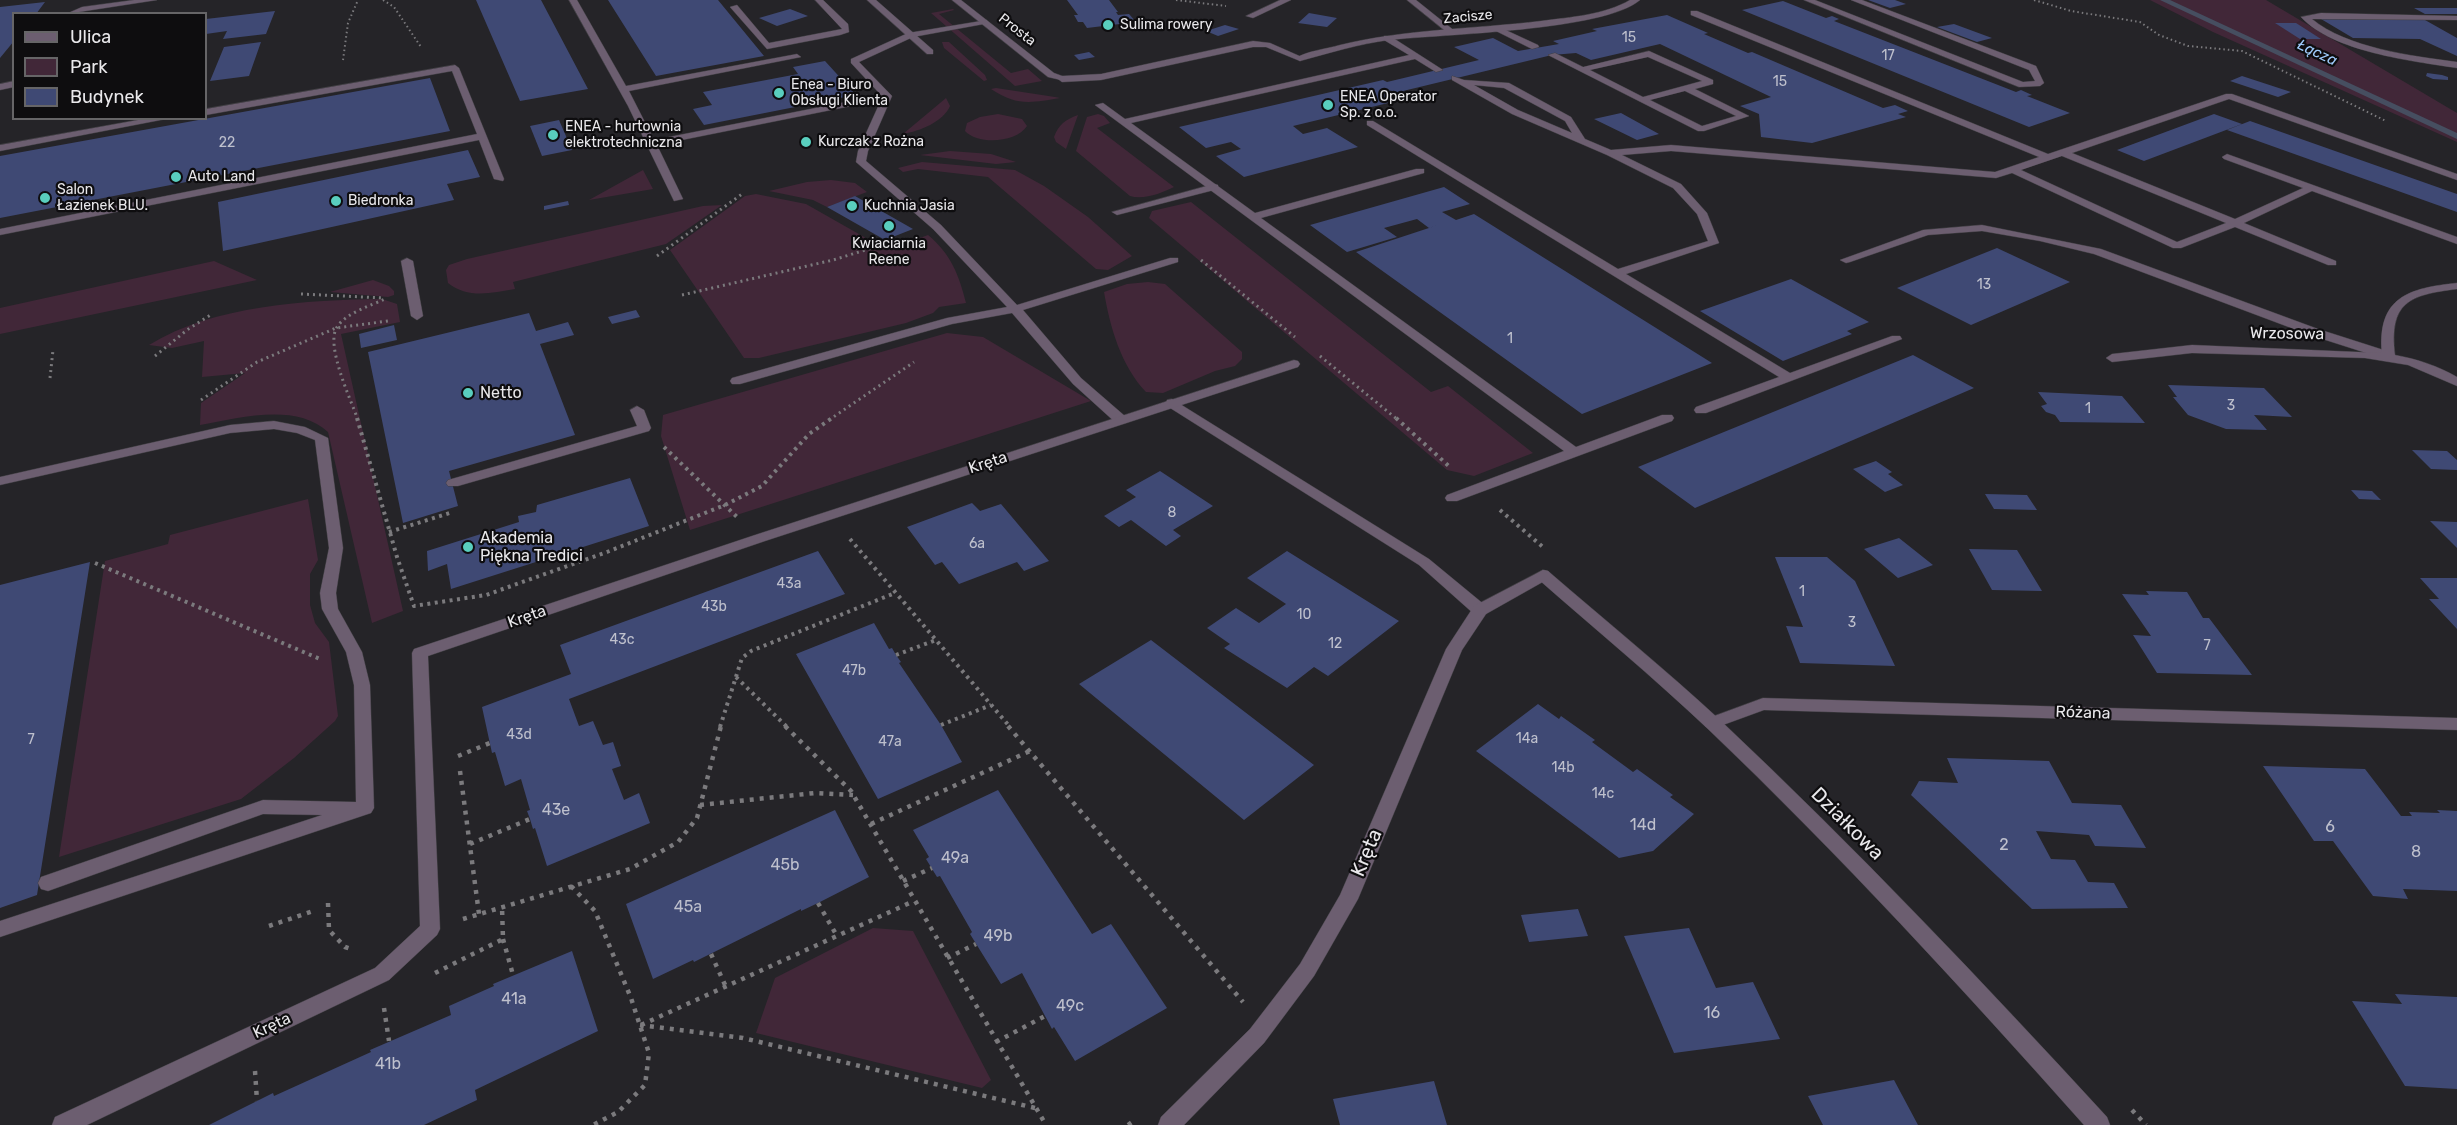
<!DOCTYPE html>
<meta charset="utf-8">
<style>
body{margin:0}
#map{position:relative;width:2457px;height:1125px;overflow:hidden;background:#252428;font-family:Rubik,sans-serif}
canvas{display:block}
.legend{position:absolute;left:12px;top:12px;width:195px;height:108px;box-sizing:border-box;background:#0e0d0f;border:2px solid #666567;margin:0;padding:8px 10px;list-style:none;font-size:18px;color:#e9e8eb}
.legend li{display:flex;align-items:center;gap:12px;height:30px}
.legend b{width:30px;border:2px solid #666567}
</style>
<div id="map">
<canvas width="2457" height="1125"></canvas>
<ul class="legend">
<li><b style="height:8px;background:#6c5e70"></b>Ulica</li>
<li><b style="height:16px;background:#412738"></b>Park</li>
<li><b style="height:16px;background:#3f4974"></b>Budynek</li>
</ul>
</div>
<script>
const ctx = document.querySelector('canvas').getContext('2d');
ctx.lineJoin = 'round';
function paint(path, color) { ctx.fillStyle = color; ctx.fill(path, 'evenodd'); }
function stroke(path, color, width, dash) { ctx.strokeStyle = color; ctx.lineWidth = width; ctx.lineCap = dash ? 'butt' : 'round'; ctx.setLineDash(dash || []); ctx.stroke(path); }
function label(font, color, halo, rows, align = 'center') {
  ctx.font = font + ' Rubik,sans-serif'; ctx.lineWidth = 4.5; ctx.setLineDash([]); ctx.textBaseline = 'middle'; ctx.strokeStyle = halo; ctx.fillStyle = color; for (const [text, x, y, turn = 0] of rows) {
    ctx.save(); ctx.translate(x, y); ctx.rotate((+turn || 0) * Math.PI / 180); ctx.textAlign = isNaN(turn) ? turn : align; if (halo) ctx.strokeText(text, 0, 0); ctx.fillText(text, 0, 0); ctx.restore();
  }
}
paint(new Path2D(`
 M2150,0H2266L2457,113V142L2213,32Z
 M953,9L954,10L939,14L1011,73L1028,69L1042,81L1015,86L931,13Z
 M942,42H949L985,75L987,80L984,81L944,48Z
 M996,88L1055,97L1060,98C1031,103 1016,106 991,89Z
 M946,98L950,106C943,122 920,131 903,134Z
 M998,114L1022,119L1027,126C1016,143 978,145 965,131L967,123L980,117Z
 M1098,114L1104,116L1110,123L1097,128L1174,187C1162,193 1144,200 1130,196L1076,151L1087,117Z
 M1078,115L1066,149L1056,142L1054,137C1059,124 1065,120 1078,115Z
 M950,151L991,154L1016,162L996,164L920,155Z
 M922,162L1015,170L1044,186L1088,217L1132,256L1108,270L1096,269L988,177L918,169L903,172L898,168Z
 M643,170L653,189L589,200Z
 M831,180L855,183L867,192L827,207L813,200L769,191L807,182Z
 M756,194L806,204L887,250L928,235C951,254 959,275 966,303L939,307L933,313L906,323L759,358H744L670,250L745,196Z
 M1191,202L1431,392L1448,386L1533,453L1474,476L1447,470L1149,218L1152,211Z
 M722,205L666,244L513,282L515,289C491,293 468,299 448,283L446,270L449,265L467,259L703,206Z
 M214,261L257,280L0,334V308Z
 M373,280L389,286L394,291V295L388,297L330,292Z
 M1148,282L1165,284L1242,352V359L1235,366L1215,371L1163,393L1146,392C1121,366 1110,327 1104,292L1127,284Z
 M382,299L397,304L400,322L341,334L403,611L372,623L328,432C296,402 239,418 200,425L201,403L245,373L202,377L204,341L172,348L149,345C214,305 307,300 382,299Z
 M947,333L983,337L1091,401L690,530L661,436L663,415Z
 M308,499L318,560L310,574V605L315,623L329,642L338,716L335,721L294,758L241,799L59,857L105,561L168,544L170,535Z
 M873,928L913,931L991,1080L982,1088L756,1033L775,978Z`), '#412738');
paint(new Path2D(`
 M2160,0H2170L2457,133V139Z`), '#464e60');
paint(new Path2D(`
 M476,0H541L588,89L520,101Z
 M608,0H718L764,56L656,76Z
 M1067,0H1109L1118,12H1116L1118,15L1129,14L1136,22L1087,28L1083,22H1078L1074,15H1078Z
 M1868,0H1895L1906,4L1890,8Z
 M1783,1L1826,18L1832,16L1839,19L1834,21L2016,92L2021,90L2032,95L2027,96L2070,113L2029,127L1742,10Z
 M45,2L36,14H14V41L0,58V7Z
 M2414,8H2457V14H2425Z
 M790,9L808,16L777,26L759,18Z
 M275,11L266,34L223,39L227,31L206,34V19Z
 M1309,13L1337,18L1327,27L1298,23Z
 M1667,15L1708,33L1704,34L1748,53L1752,52L1883,108L1895,105L1908,111L1898,114L1906,117L1812,143L1761,137L1759,114L1740,106L1771,97L1660,44L1591,60L1576,53L1552,55L1403,91L1413,97L1293,126L1303,134L1327,128L1358,147L1244,177L1216,156L1241,149L1231,142L1206,148L1179,127L1383,80L1387,82L1479,60L1454,47L1493,38L1518,51L1559,44L1553,41L1597,31L1592,29Z
 M2321,19L2425,20L2457,38V56L2420,39L2353,38Z
 M2275,23H2296L2321,39H2300Z
 M1954,24L1992,38L1977,42L1937,27Z
 M1225,25L1239,29L1218,36L1206,31Z
 M261,42L249,76L210,81L224,47Z
 M1089,52L1095,57L1079,60L1074,55Z
 M825,61L856,95L704,125L693,109L712,105L703,92L798,74L793,67Z
 M2427,73L2442,75L2448,77V80L2433,79L2426,76Z
 M2242,76L2291,92L2278,97L2230,81Z
 M430,78L450,131L0,218V156Z
 M1621,113L1659,134L1637,140L1594,119Z
 M2214,114L2242,124L2144,161L2117,150Z
 M559,120L572,150L542,156L530,126Z
 M2250,121L2457,194V212L2227,130Z
 M468,150L480,177L447,184L454,200L223,251L218,202Z
 M1444,187L1470,204L1442,212L1456,220L1474,214L1712,363L1582,414L1356,252L1438,225L1429,228L1417,219L1384,228L1397,237L1347,252L1310,225Z
 M855,196L913,229L885,240L827,207Z
 M568,201L569,205L544,210V206Z
 M1997,248L2070,282L1971,325L1897,288Z
 M1791,279L1869,322L1847,331L1852,334L1783,361L1700,311Z
 M636,310L640,317L612,324L608,317Z
 M529,313L536,331L568,322L574,335L540,344L575,435L449,471L458,506L403,523L368,352Z
 M394,325L397,340L361,348L359,334Z
 M1913,355L1974,388L1695,508L1638,467Z
 M2168,385L2264,388L2292,417L2254,415L2267,430L2226,429L2188,415L2173,397H2177Z
 M2038,392L2122,396L2145,423L2060,422L2055,415L2046,412L2041,406L2047,404Z
 M2412,450L2447,451L2457,460V470L2431,469Z
 M1876,461L1892,472L1888,474L1903,485L1885,492L1853,469Z
 M1160,471L1213,506L1173,530L1181,536L1166,546L1131,520L1119,527L1104,516L1136,497L1126,490Z
 M630,478L649,526L451,589L447,564L428,571L427,551L519,522L518,516L536,512L537,505Z
 M2351,490L2372,491L2381,500L2359,499Z
 M1985,494L2027,495L2037,510L1994,509Z
 M972,503L980,511L1001,504L1049,561L1024,571L1017,562L959,584L942,562L935,565L907,527Z
 M2430,521L2457,522V548Z
 M1899,538L1933,565L1898,578L1864,549Z
 M1969,549L2017,550L2042,591L1992,590Z
 M818,551L845,594L569,699L579,726L593,721L603,745L613,742L621,766L612,769L624,800L639,793L650,823L547,866L535,828L533,829L530,819L527,811L530,810L521,779L505,786L495,752L492,753L482,707L571,674L560,645Z
 M1287,551L1399,621L1328,676L1314,667L1287,688L1224,648L1230,644L1207,628L1236,608L1259,623L1286,604L1247,578Z
 M1775,557H1827L1855,581L1895,666L1800,663L1786,626L1803,627Z
 M90,562L37,895L0,908V585Z
 M2420,578H2457V629L2429,599H2439Z
 M2146,591L2187,592L2203,618H2209L2252,675L2157,673L2133,635L2151,636L2122,594L2149,595Z
 M874,623L889,649L892,648L896,655L901,662L899,663L941,725L962,762L878,799L796,654Z
 M1151,640L1314,765L1244,820L1079,684Z
 M1538,704L1559,719L1561,716L1595,740L1592,742L1633,772L1637,769L1673,795L1670,797L1694,814L1653,851L1619,858L1476,751Z
 M1947,758L2049,761L2072,803L2121,805L2146,848L2095,846L2089,835L2036,831L2051,859L2075,860L2088,882L2114,883L2128,908L2032,909L1911,795L1919,781L1958,783Z
 M2263,766L2365,769L2401,816H2412L2409,812L2440,813L2437,810L2457,811V891L2403,889L2408,899L2373,896L2333,841H2314Z
 M998,790L1092,934L1111,924L1167,1008L1075,1061L1054,1027L1052,1029L1022,973L1001,984L970,934L972,932L940,876L937,877L926,859L929,857L913,830Z
 M835,810L869,877L818,903L801,911V909L694,962L693,960L653,979L626,904Z
 M1578,909L1588,936L1529,942L1521,915Z
 M1689,928L1716,988L1753,982L1780,1039L1674,1053L1624,936Z
 M572,951L598,1031L475,1090L477,1100L424,1125H209L273,1093L274,1096L371,1052L370,1050L451,1015L449,1006L494,986L493,984Z
 M2395,994L2457,997V1089L2405,1086L2352,1001L2402,1004Z
 M1894,1080L1918,1125H1823L1808,1096Z
 M1434,1081L1447,1125H1340L1333,1099Z`), '#3f4974');
const service = new Path2D(`
 M134,0H157L66,14L82,7Z
 M569,0H577L626,86L797,54L801,57L629,91L654,140L881,95L851,63V59L908,33L987,20V24H984L913,37L859,62L892,96L868,151L866,161L941,225L1017,305L1170,258H1178V262L1023,310L1081,378L1126,417L1128,420L1126,423H1116L1073,384L1012,313L952,324L740,384H732L730,381L732,378L947,318L1007,307L933,229L856,162L858,151L881,100L657,145L683,199L674,201L628,106Z
 M815,0H823L848,24L849,32L840,35L767,49L730,7L737,5L769,43L842,29Z
 M1280,0H1291L1253,18L1246,16Z
 M1407,0H1416L1456,32L1449,34Z
 M1804,0H1815L2023,82L2035,81L2029,70L1851,0H1862L2036,66L2044,83L2040,86L2019,87Z
 M1691,11H1697L2048,154L2226,94H2232L2457,174V180L2229,99L2072,153L2235,219L2303,188L2224,159L2222,157L2227,154L2457,237V244L2312,191L2244,223L2336,261V265H2328L2235,227L2181,248H2173L2012,173L1996,178L1671,151L1622,155L1681,184L1707,213L1719,243L1626,274L1790,373L1892,336H1900L1902,339L1706,413H1696L1694,410L1696,407L1779,377L1367,125V121H1373L1618,269L1708,241L1697,214L1673,188L1607,155L1512,114L1452,80V76L1464,80L1509,83L1571,117L1585,139L1611,150L1671,145L1995,172L2039,157L1691,15ZM1474,85L1504,88L1565,121L1572,133L1518,110ZM2062,156L2226,223L2177,242L2021,170Z
 M2321,13L2457,16V20L2312,19C2347,48 2412,56 2457,62V68C2412,61 2333,52 2301,17Z
 M1497,26L1538,45L1539,47L1532,49L1494,30L1493,28Z
 M1384,36H1390L1443,70L1436,72L1415,59L1131,123L1255,213L1416,169H1424V173L1261,218L1576,447L1662,415H1672L1674,418L1672,421L1457,501H1447L1445,498L1447,495L1564,451L1095,105L1103,103L1125,119L1409,55L1384,40Z
 M1253,41L1270,43L1304,58L1300,61L1266,47H1253L1101,80L1062,82L1058,79L1062,76L1101,74Z
 M1649,51L1713,80V84L1695,89L1749,116L1704,131H1698L1548,55L1555,53L1583,67ZM1648,57L1702,81L1643,97L1590,70ZM1685,91L1736,116L1702,126L1650,100Z
 M455,65L459,68L504,179L503,181L494,179L479,140L0,235V229L477,134L452,71L206,115V109Z
 M14,81V87L0,90V84Z
 M149,118H171L0,151V145Z
 M1982,225L2101,249L2318,329L2393,353L2395,356L2393,359H2385L2310,335L2094,254L2040,241L1982,231L1928,235L1850,262L1846,263L1840,260L1923,230Z
 M407,258L413,261L423,316L417,320L411,316L401,261Z
 M1172,399L1429,559L1486,606L1488,610L1486,614H1474L1419,565L1167,406L1166,403L1167,400Z
 M637,406L644,410L651,428L649,431L458,486H448L446,483L448,480L637,426L630,410Z
 M274,421L305,427L328,438L343,548L336,593L338,609L362,652L370,685L374,808L371,813L0,937V921L322,815L263,814L48,891L41,889L38,883L41,877L263,800L356,802L354,685L346,652L322,609L320,593L329,548L315,440L297,433L274,429L230,433L0,485V477L230,425Z`);
const minor = new Path2D(`
 M952,0H961L1054,73L1065,77V81L1048,77Z
 M1630,0H1640C1604,31 1443,34 1389,40C1359,44 1329,53 1300,61L1296,58C1307,51 1326,49 1340,45C1405,29 1474,29 1541,21C1571,17 1604,15 1630,0Z
 M1214,184L1218,185V189L1117,215L1112,212Z
 M2457,283V289C2409,295 2389,302 2395,355C2417,359 2438,366 2457,377V386L2408,365L2365,358L2192,353L2112,362L2106,358L2112,354L2192,345L2382,353C2377,297 2409,288 2457,283Z
 M1294,360L1298,361L1300,364L1298,367L765,541L428,656L440,929L437,935L389,980L87,1125H52L55,1117L375,968L420,926L412,653L414,649L755,535Z
 M1543,570L1548,571L1551,575L1548,579L1486,614L1462,650L1358,899L1314,976L1264,1043L1184,1125H1158L1161,1117L1250,1029L1300,964L1340,895L1446,649L1474,606Z
 M1763,698L2457,718V730L1764,710L1712,729L1706,727L1703,723L1706,719Z`);
const tertiary = new Path2D(`
 M867,0H876L933,50V54H927Z
 M1543,570L1548,571C1606,621 1665,669 1720,720C1855,847 1982,981 2107,1117L2110,1125H2084C1963,989 1840,855 1708,729C1653,677 1595,629 1538,579L1535,575Z`);
stroke(service, '#403f43', 1);
stroke(minor, '#403f43', 1);
stroke(tertiary, '#403f43', 1);
stroke(new Path2D(`
 M383,0L394,7L421,47
 M1176,0L1226,6
 M2034,0L2071,11L2140,22L2159,35L2188,46L2242,51L2386,121
 M343,60L348,23L358,0`), '#7b7a7d', 2, [1.5, 3]);
stroke(new Path2D(`
 M657,256L742,194
 M1201,260L1295,337
 M301,294L384,298
 M682,295L833,260L885,244
 M155,356L187,330L212,314
 M1320,356L1398,420
 M50,378L53,350
 M201,400L257,362L336,328L388,321
 M358,420C351,400 325,345 337,327C346,313 370,306 385,299
 M829,420L914,362`), '#7b7a7d', 3, [2, 4]);
stroke(new Path2D(`
 M357,418L397,557L414,606L486,595L607,552L725,505L762,486L809,434L832,418
 M1396,418L1451,468
 M664,447L737,517
 M1500,510L1544,548
 M389,532L453,512
 M850,539L1010,727
 M95,563L320,659
 M896,655L936,640
 M736,677L787,727
 M941,725L991,705
 M720,727L742,658L751,651L895,593`), '#7b7a7d', 4, [3, 4.5]);
stroke(new Path2D(`
 M785,726L851,791L1046,1125
 M1008,726L1243,1002
 M458,756L490,743
 M460,771L479,914
 M700,805L815,793L853,795
 M871,824L1030,751
 M470,844L530,819
 M903,881L932,868
 M571,886L595,911L631,998L649,1053L645,1085L618,1112L593,1125
 M328,903L329,930L345,947L354,950
 M818,903L837,936
 M463,919L630,869L678,842L697,818L721,726
 M269,926L316,910
 M503,939L513,975
 M711,954L726,987
 M947,958L976,944
 M435,973L503,939L502,907
 M384,1008L389,1041
 M640,1025L743,1038L1035,1108
 M641,1025L914,901
 M996,1042L1045,1016
 M255,1071L257,1101
 M2132,1110L2146,1125
 M1128,1125L1135,1120`), '#7b7a7d', 4.5, [4, 6]);
paint(service, '#6c5e70');
paint(minor, '#6c5e70');
paint(tertiary, '#6c5e70');
for (const [x, y, r, color] of [
 [1108,25,6,"#59cebe"],
 [779,93,6,"#59cebe"],
 [1328,105,6,"#59cebe"],
 [553,135,6,"#59cebe"],
 [806,142,6,"#59cebe"],
 [176,177,6,"#59cebe"],
 [45,198,6,"#59cebe"],
 [336,201,6,"#59cebe"],
 [852,206,6,"#59cebe"],
 [889,226,6,"#59cebe"],
 [468,393,6,"#59cebe"],
 [468,547,6,"#59cebe"]
]) { const dot = new Path2D(); dot.arc(x, y, r, 0, 2 * Math.PI); ctx.fillStyle = color; ctx.fill(dot); stroke(dot, '#0e0d0f', 2); }
label('14px', '#e9e8eb', '#0e0d0f', [
 ["Zacisze",1468,17,-5],
 ["Prosta",1017,30,38]
]);
label('14px', '#e9e8eb', '#0e0d0f', [
 ["Sulima rowery",1120,25],
 ["Enea - Biuro",791,85],
 ["Obsługi Klienta",791,101],
 ["ENEA Operator",1340,97],
 ["Sp. z o.o.",1340,113],
 ["ENEA - hurtownia",565,127],
 ["elektrotechniczna",565,143],
 ["Kurczak z Rożna",818,142],
 ["Auto Land",188,177],
 ["Salon",57,190],
 ["Łazienek BLU.",57,206],
 ["Biedronka",348,201],
 ["Kuchnia Jasia",864,206],
 ["Kwiaciarnia",889,244,"center"],
 ["Reene",889,260,"center"]
], 'left');
label('14px', '#bec0cd', null, [
 ["15",1629,38],
 ["17",1888,56],
 ["15",1780,82],
 ["22",227,143],
 ["13",1984,285],
 ["1",1510,339],
 ["3",2231,406],
 ["1",2088,409],
 ["8",1172,513],
 ["6a",977,544],
 ["43a",789,584],
 ["1",1802,592],
 ["43b",714,607],
 ["10",1304,615],
 ["3",1852,623],
 ["43c",622,640],
 ["12",1335,644],
 ["7",2207,646],
 ["47b",854,671],
 ["43d",519,735],
 ["14a",1527,739],
 ["7",31,740],
 ["47a",890,742],
 ["14b",1563,768],
 ["14c",1603,794]
]);
label('italic 15px', '#9ecafa', '#0e0d0f', [
 ["Łącza",2317,53,25]
]);
label('16px', '#e9e8eb', '#0e0d0f', [
 ["Wrzosowa",2287,334,1],
 ["Kręta",988,463,-18],
 ["Kręta",527,617,-19],
 ["Różana",2083,713,2],
 ["Kręta",272,1026,-25]
]);
label('16px', '#e9e8eb', '#0e0d0f', [
 ["Netto",480,393],
 ["Akademia",480,538],
 ["Piękna Tredici",480,556]
], 'left');
label('16px', '#bec0cd', null, [
 ["43e",556,810],
 ["14d",1643,825],
 ["6",2330,827],
 ["2",2004,845],
 ["8",2416,852],
 ["49a",955,858],
 ["45b",785,865],
 ["45a",688,907],
 ["49b",998,936],
 ["41a",514,999],
 ["49c",1070,1006],
 ["16",1712,1013],
 ["41b",388,1064]
]);
label('20px', '#e9e8eb', '#0e0d0f', [
 ["Działkowa",1847,824,45],
 ["Kręta",1367,853,-67]
]);
</script>
